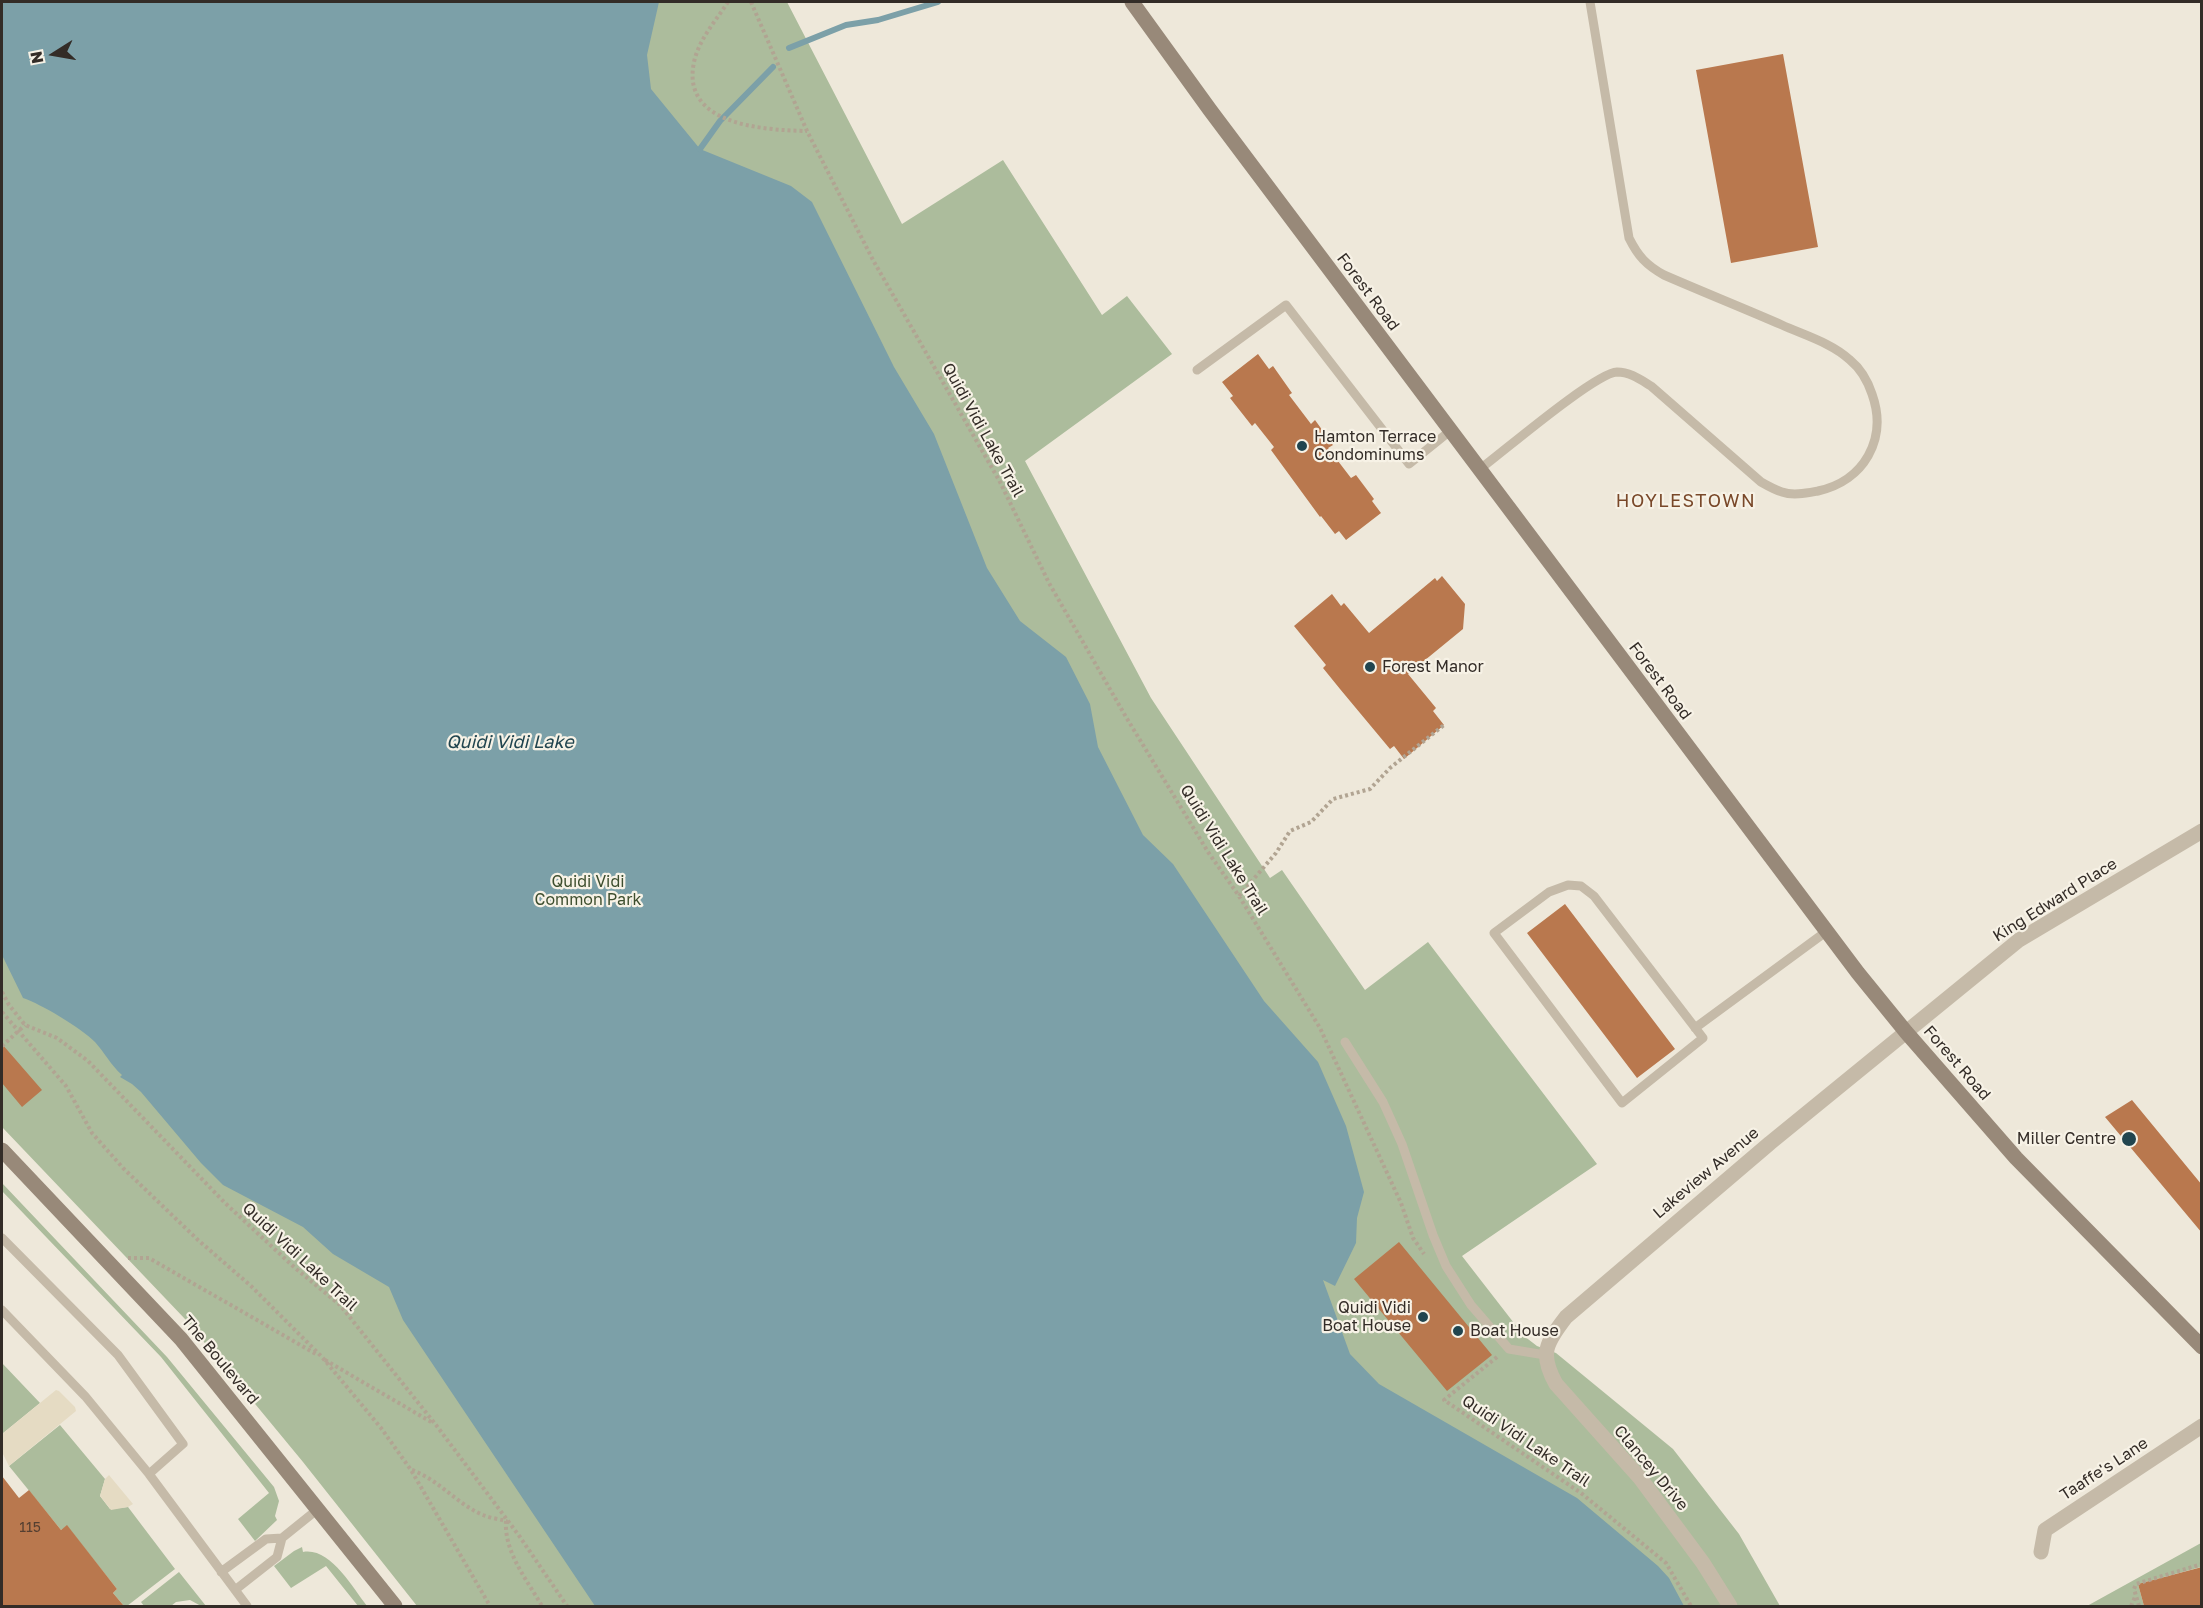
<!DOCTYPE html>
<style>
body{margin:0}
#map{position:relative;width:2203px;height:1608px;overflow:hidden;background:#eee8da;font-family:"Golos Text",sans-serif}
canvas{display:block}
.frame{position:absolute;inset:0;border:3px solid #332c27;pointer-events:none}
.north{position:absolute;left:24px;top:24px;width:60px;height:60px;-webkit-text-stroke:4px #f7f2e6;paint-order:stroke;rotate:259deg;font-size:16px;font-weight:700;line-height:24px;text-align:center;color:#332c27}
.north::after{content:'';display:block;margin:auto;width:21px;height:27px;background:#332c27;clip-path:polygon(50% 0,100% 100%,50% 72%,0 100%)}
</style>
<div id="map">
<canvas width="2203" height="1608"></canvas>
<div class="frame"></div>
<div class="north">N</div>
</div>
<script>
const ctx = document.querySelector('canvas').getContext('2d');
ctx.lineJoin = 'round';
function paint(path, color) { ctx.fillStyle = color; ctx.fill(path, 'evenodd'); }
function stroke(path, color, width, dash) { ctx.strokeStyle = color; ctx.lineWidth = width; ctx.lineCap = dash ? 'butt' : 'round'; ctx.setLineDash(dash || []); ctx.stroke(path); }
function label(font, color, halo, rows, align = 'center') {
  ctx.font = font + ' "Golos Text",sans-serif'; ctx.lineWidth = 4.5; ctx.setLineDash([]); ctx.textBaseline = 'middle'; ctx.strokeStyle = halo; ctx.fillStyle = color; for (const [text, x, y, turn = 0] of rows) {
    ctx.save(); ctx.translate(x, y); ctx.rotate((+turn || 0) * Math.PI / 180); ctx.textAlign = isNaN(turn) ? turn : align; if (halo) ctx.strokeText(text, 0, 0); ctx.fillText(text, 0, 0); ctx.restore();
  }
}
paint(new Path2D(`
 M2,2H787L902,224L1003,160L1102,315L1127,296L1172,354L1025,461L1151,698L1270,878L1282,870L1365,990L1428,942L1597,1164L1462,1256L1524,1336L1537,1346L1556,1353L1673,1449L1739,1534L1780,1606H417L303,1462L185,1319L2,1127Z
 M2,1183L167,1357L274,1487L279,1501L275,1516L277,1520L255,1541L238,1519L269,1493L161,1357L2,1191Z
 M2,1363L40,1403L2,1434Z
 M60,1425L105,1479L100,1496L110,1509L128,1507L175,1569L127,1606H124L113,1593L117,1589L67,1526L61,1530L9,1466Z
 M2201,1543V1567L2138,1584L2144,1606H2087Z
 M302,1547L303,1552C330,1547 352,1587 367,1606H358L326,1566L291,1588L274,1566L294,1551Z
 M179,1572L206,1606H201L190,1600L176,1602L171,1606H144L141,1602Z`), '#acbc9c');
paint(new Path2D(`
 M56,1390L59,1391L75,1407L76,1411L9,1466L2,1452V1434Z
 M109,1475L133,1504L128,1507L111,1510L100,1496L105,1479Z`), '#e5dbc3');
paint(new Path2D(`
 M2,2H659L647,55L651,89L700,149L791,186L812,202L894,367L934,434L987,568L1020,621L1066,657L1090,704L1098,747L1143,835L1173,864L1264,1001L1318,1062L1346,1126L1364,1192L1357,1218L1356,1243L1335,1286L1323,1280L1350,1354L1379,1384L1577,1498L1658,1566L1669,1578L1684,1606H595L403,1320L389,1287L333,1254L303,1227L223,1185L201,1163L141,1092L132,1084L120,1077L122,1075C110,1064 105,1053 95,1042C81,1028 41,1004 23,998L2,955Z`), '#7ca0a8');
stroke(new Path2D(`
 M789,48L846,25L878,20L938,2
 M700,149L720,121L773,67`), '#7ca0a8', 6);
paint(new Path2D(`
 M1783,54L1818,247L1731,263L1696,70Z
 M1258,354L1269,369L1273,366L1292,393L1289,395L1311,424L1315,420L1333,445L1328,448L1351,478L1356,475L1374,499L1372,501L1381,513L1346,540L1339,531L1335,534L1321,516L1320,517L1271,450L1274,447L1255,423L1252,426L1230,398L1233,396L1222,382Z
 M1442,576L1465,604L1463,629L1408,674L1436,708L1433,711L1444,725L1404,759L1394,746L1390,749L1340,689L1323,668L1326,665L1294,626L1332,594L1341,606L1344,603L1369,633L1435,578L1437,581Z
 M1565,904L1675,1049L1637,1078L1527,933Z
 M2,1044L42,1090L22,1107L2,1083Z
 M2132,1100L2202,1185V1233L2105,1117Z
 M1399,1242L1492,1355L1447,1391L1354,1279Z
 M2,1476L19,1498L29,1490L61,1530L67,1525L117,1589L113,1593L124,1606H2Z
 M2202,1567V1606H2144L2138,1584Z`), '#b9784e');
stroke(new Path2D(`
 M728,2C717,19 701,37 695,58C677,125 762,130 807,131
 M751,2L807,131L873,260L1000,482L1049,583L1126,717L1208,852L1239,896L1320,1028L1401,1203L1413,1238L1424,1254
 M1239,896L1276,853L1290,831L1311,822L1333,799L1370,789L1390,768L1444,725
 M2,992L9,1005L25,1025L57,1038L88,1061L225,1203L295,1268L340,1305L436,1425L520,1537L567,1606
 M2,1012L66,1086L92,1133L123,1168L198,1240L251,1286L322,1357L381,1428L411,1470L490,1606
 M2,1046L25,1025
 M128,1258H149L316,1354
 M1497,1357L1444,1400L1581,1493L1666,1563L1691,1606
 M325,1360L433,1423
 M412,1470C439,1480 457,1504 483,1515C490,1518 499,1519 506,1521C504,1552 527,1580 542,1606
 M2131,1606L2135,1597
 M2139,1606L2134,1589L2136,1584L2202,1564`), '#b1a492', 4, [3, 3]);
stroke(new Path2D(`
 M1197,370L1286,305L1409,464L1450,431
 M1480,469C1503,452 1595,373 1617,372C1630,372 1641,380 1651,386L1761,482C1768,486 1775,490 1782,492C1793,496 1807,493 1818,491C1864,481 1888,439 1872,394C1868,382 1861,369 1850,360C1832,343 1804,335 1782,325C1743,308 1703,292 1664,275C1646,265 1638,256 1629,238L1590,2
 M1568,885L1581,886L1594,896L1703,1038L1622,1103L1494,933L1549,892Z
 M1695,1028L1827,931
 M1345,1042L1383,1102L1402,1144L1433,1235L1446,1266L1471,1305L1509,1349L1545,1355
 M2,1238L118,1355L183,1444L149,1474
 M2,1310L85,1396L149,1474L247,1606
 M221,1572L266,1539L282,1538
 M235,1590L277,1557L282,1538L318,1509`), '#c5baa8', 9);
stroke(new Path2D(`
 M2041,1552L2045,1530L2202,1426
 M1730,1606L1703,1563L1640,1478L1556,1384C1539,1354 1546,1343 1566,1317L1770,1143L2019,940L2202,831`), '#c5baa8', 15);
stroke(new Path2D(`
 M1132,2L1210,110L1858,973L1906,1032L2016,1158L2202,1347
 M2,1150L181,1339L395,1606`), '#988979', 15);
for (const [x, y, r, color] of [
 [1302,446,6,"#21454f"],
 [1370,667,6,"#21454f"],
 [2129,1139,8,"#21454f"],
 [1423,1317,6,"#21454f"],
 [1458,1331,6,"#21454f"]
]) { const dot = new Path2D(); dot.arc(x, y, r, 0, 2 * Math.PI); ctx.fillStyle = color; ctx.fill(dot); stroke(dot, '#f7f2e6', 2); }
label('14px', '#543f31', null, [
 ["115",30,1528]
]);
label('16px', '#332c27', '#f7f2e6', [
 ["Forest Road",1368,292,53],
 ["Quidi Vidi Lake Trail",983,430,61],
 ["Forest Road",1660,681,53],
 ["Quidi Vidi Lake Trail",1224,850,58],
 ["King Edward Place",2055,900,-32],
 ["Forest Road",1957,1063,49],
 ["Lakeview Avenue",1706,1173,-40],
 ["Quidi Vidi Lake Trail",300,1257,43],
 ["The Boulevard",220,1360,50],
 ["Quidi Vidi Lake Trail",1526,1441,34],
 ["Clancey Drive",1651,1468,50],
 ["Taaffe's Lane",2104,1469,-33]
]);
label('16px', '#332c27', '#f7f2e6', [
 ["Hamton Terrace",1314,437],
 ["Condominums",1314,455],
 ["Forest Manor",1382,667],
 ["Miller Centre",2116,1139,"right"],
 ["Quidi Vidi",1411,1308,"right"],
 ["Boat House",1411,1326,"right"],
 ["Boat House",1470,1331]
], 'left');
label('16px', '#3d4e2e', '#f7f2e6', [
 ["Quidi Vidi",588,882],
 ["Common Park",588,900]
]);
ctx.letterSpacing = '1.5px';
label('18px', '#794829', '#f7f2e6', [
 ["HOYLESTOWN",1686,501]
]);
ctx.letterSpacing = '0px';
label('italic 18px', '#21454f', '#f7f2e6', [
 ["Quidi Vidi Lake",510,742]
]);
</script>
